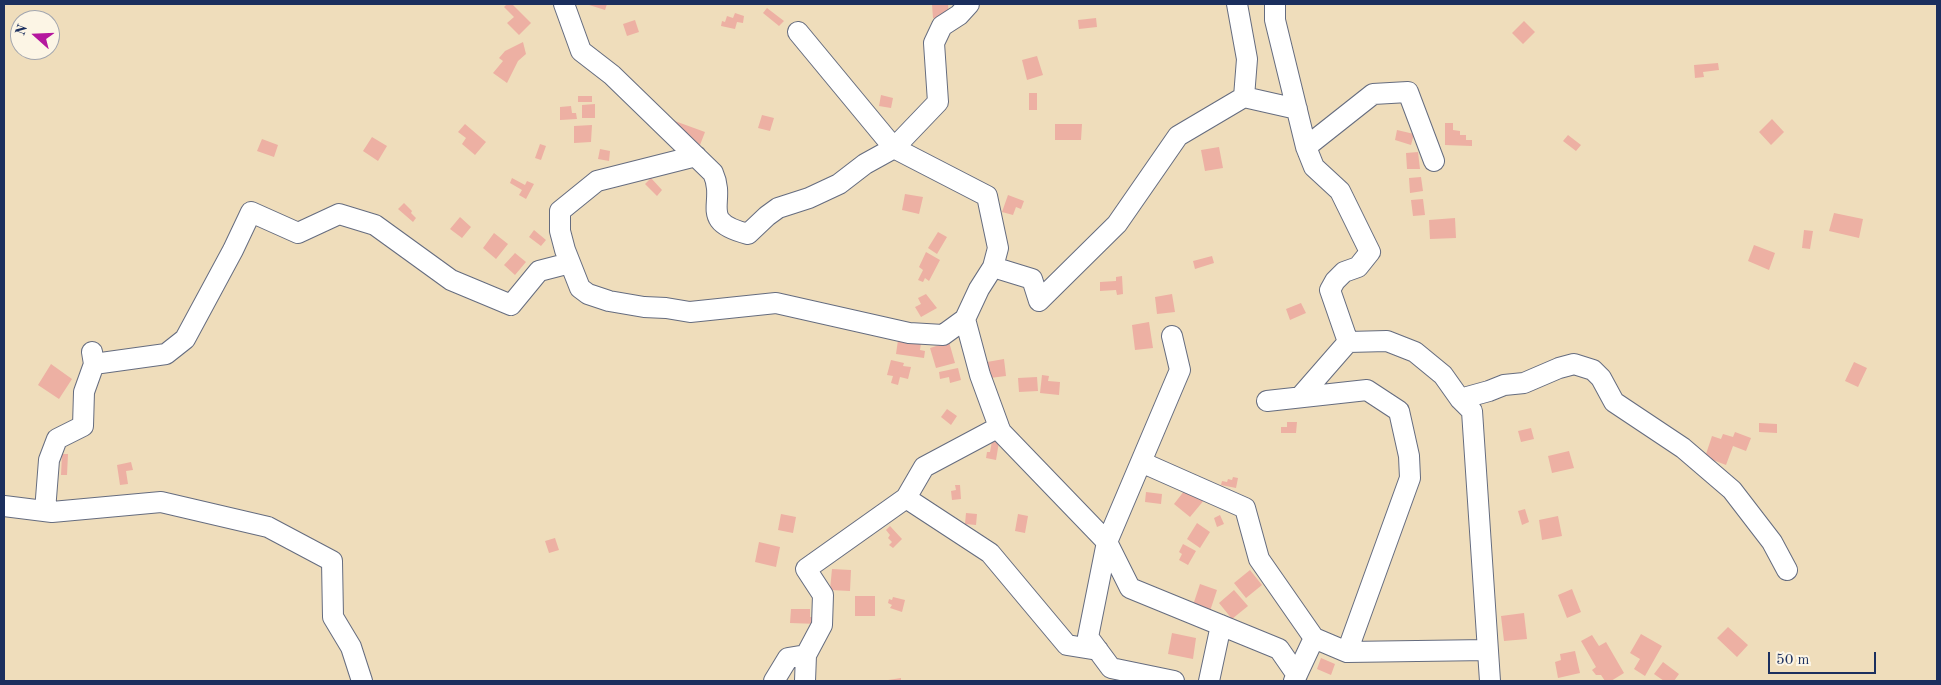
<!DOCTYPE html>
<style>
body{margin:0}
#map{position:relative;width:1941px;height:685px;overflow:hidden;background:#efddbb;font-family:"Old Standard TT",serif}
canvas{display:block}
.frame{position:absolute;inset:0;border:5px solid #1b2f5e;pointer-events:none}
.north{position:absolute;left:10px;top:10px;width:50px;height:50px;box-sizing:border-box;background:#fcf5e5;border:1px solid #a2a6af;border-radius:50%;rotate:290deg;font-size:14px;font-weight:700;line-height:20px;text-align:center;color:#1b2f5e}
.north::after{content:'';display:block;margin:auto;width:18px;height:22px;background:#b5179e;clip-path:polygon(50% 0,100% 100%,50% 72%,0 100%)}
.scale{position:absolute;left:1768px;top:652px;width:108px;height:22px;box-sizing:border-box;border:2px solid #1b2f5e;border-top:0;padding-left:6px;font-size:15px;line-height:18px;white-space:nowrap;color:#1b2f5e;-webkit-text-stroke:4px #fcf5e5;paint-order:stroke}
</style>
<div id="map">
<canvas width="1941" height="685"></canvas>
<div class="frame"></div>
<div class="north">N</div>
<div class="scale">50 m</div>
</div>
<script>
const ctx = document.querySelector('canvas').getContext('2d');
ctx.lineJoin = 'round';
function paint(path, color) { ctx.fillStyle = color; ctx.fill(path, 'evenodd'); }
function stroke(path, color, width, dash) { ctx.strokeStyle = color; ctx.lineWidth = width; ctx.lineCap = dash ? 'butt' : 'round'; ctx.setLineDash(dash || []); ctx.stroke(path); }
paint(new Path2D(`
 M507,4H512L531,23L519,35L507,23L514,17L504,7Z
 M586,4H607L605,10Z
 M932,4H948L949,17L933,18Z
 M767,8L784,21L779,26L763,13Z
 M735,13L744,16L743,23L737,22L735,29L721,26L722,21L725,22L727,16L733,18Z
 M1096,18L1097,27L1079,29L1078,20Z
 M635,20L639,32L627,36L623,24Z
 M1524,21L1535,32L1523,44L1512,33Z
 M523,42L526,54L518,61L507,83L493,73L503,61L499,58L505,51Z
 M1037,56L1043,75L1027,80L1022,60Z
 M1718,63L1719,70L1703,72L1704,77L1695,78L1694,65Z
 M1029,93H1037V110H1029Z
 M881,95L893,98L891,108L879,106Z
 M578,96H592V102H578Z
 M595,104V118H582V105Z
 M571,106L572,113H576L577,119L560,120V107Z
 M762,115L774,118L770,131L758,128Z
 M1772,119L1784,132L1771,145L1759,132Z
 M672,120L705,132L700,145Z
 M1445,123H1453V130L1460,131V135H1466V140H1472V146L1445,145Z
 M465,124L486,142L475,155L462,144L466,138L458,132Z
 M1055,124H1082L1081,140H1055Z
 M592,125L591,142L574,143V126Z
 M1397,130L1414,134L1411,145L1395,140Z
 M1568,135L1581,145L1576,151L1563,141Z
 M372,137L387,146L378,161L363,151Z
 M262,139L278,145L274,157L257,151Z
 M540,144L546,146L541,160L535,158Z
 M1219,147L1223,168L1205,171L1201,150Z
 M600,149L610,151L609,161L598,159Z
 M1418,152L1420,169H1407L1406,153Z
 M1421,177L1423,191L1410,193L1409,178Z
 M512,178L525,185L527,181L534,184L526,199L519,195L522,190L510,183Z
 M651,178L662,190L657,196L645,184Z
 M905,194L923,197L919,214L902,210Z
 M1008,195L1024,201L1021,209L1016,207L1013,215L1002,212Z
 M1423,199L1425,215L1413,216L1411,200Z
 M404,203L412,211L411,213L416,218L413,222L398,209Z
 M1834,213L1863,219L1859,238L1829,231Z
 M460,217L471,227L462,238L450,229Z
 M1455,218L1456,238L1430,239L1429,220Z
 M534,230L546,240L541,246L529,237Z
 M1804,230L1813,231L1810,249L1802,248Z
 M938,232L947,237L937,254L928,248Z
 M494,233L508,244L496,259L483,248Z
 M1754,245L1775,253L1769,270L1748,261Z
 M926,252L940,260L929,281L925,278L923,282L918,280L923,270L919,267Z
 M515,253L526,262L515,275L504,265Z
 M1212,256L1214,263L1195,269L1193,261Z
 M1122,276L1123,294L1117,295L1116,290L1100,291V282L1116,281V277Z
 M926,294L937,308L921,317L915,307L921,304L918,298Z
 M1172,294L1175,312L1157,314L1155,297Z
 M1301,303L1306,313L1290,320L1286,309Z
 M1149,322L1153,348L1135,350L1132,325Z
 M898,340L921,343L920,350L925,351L924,358L896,354Z
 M949,342L955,363L936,368L930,348Z
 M1004,359L1006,376L990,378L987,362Z
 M891,360L904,363L903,366L911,367L908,379L900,377L898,385L891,383L893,376L887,375Z
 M1854,362L1867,368L1858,387L1845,381Z
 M51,364L72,379L59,399L38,385Z
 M958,368L961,380L950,383L949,377L940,379L939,372Z
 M1042,375L1049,376L1048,381L1060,382L1059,395L1040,393Z
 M1037,377L1038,391L1019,392L1018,378Z
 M947,409L957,416L951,425L941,417Z
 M1287,422H1297L1296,433H1281V427H1287Z
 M1759,423L1777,424V433L1759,432Z
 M1531,428L1534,439L1521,442L1518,431Z
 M1735,432L1751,438L1746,451L1733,446L1726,465L1705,457L1712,436L1721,439L1723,434L1733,437Z
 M992,441L999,442L996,460L986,458L987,452H990Z
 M1569,451L1574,468L1552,473L1548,456Z
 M62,454H68L67,475H61Z
 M131,462L133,470L126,471L128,484L120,485L117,465Z
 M1233,477L1238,478L1236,488L1221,485L1222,481L1227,482L1228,479L1232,480Z
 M955,485H960L961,499L952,500L951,491L956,490Z
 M1188,486L1205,499L1190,517L1174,504Z
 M1146,492L1162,494L1161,504L1145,502Z
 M1525,509L1529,522L1522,525L1518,511Z
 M966,513L977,514L976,525L965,524Z
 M781,514L796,517L793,533L778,530Z
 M1018,514L1028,516L1025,533L1015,531Z
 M1220,515L1224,524L1217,527L1214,518Z
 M1558,516L1562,536L1542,540L1539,520Z
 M1197,523L1210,532L1200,548L1187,539Z
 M890,526L902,539L893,548L889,545L892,542L888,538L890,535L886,530Z
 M555,538L559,550L549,553L545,541Z
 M759,542L780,547L776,567L755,562Z
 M1183,544L1196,551L1188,565L1179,560L1182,554L1179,552Z
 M832,569L851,570L850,591L830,590Z
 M1250,570L1262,585L1246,598L1234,583Z
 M1200,584L1217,590L1210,611L1193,605Z
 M1572,589L1581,612L1567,618L1558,595Z
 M1234,590L1248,606L1232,619L1219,603Z
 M855,596H875V616H855Z
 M893,597L905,600L902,612L890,608L892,605L888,603L889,599L892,600Z
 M791,609H810V617H818V624L790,623Z
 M1524,613L1527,639L1504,641L1501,616Z
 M1728,627L1748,645L1737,657L1717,638Z
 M1172,633L1196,638L1193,659L1168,654Z
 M1641,634L1662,646L1645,676L1634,669L1640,659L1630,653Z
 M1592,635L1599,646L1606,642L1624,673L1611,681H1605L1601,675H1596L1592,670L1596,667L1581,641Z
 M1575,651L1580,673L1558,678L1555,662L1561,660L1560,654Z
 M1321,658L1335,664L1331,675L1317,669Z
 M1663,662L1679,674L1674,681H1664L1654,674Z
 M901,678V681H888V680Z`), '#edb0a3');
const minor = new Path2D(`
 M564,4L581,51L612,75L713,173C727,204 697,221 748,234L767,216L778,208L809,198L839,184L865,164L894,148L938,102L934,43L942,26L959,15L969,4
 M1237,4L1247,59L1244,97
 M1275,4V20L1306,147L1314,167L1340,191L1370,252L1358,267L1344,272L1335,281L1330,290L1348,342L1387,341L1415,352L1443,375L1460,399L1472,411L1490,681
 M798,32L894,148L987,196L998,248L993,267L979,289L965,319L980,375L999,427L1001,432L1107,542L1088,637L1111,668L1174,681
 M1306,147L1373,94L1408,92L1434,161
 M696,156L597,181L560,211V231L565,250L580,288L588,294L609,301L644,307L666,308L690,312L776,303L909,333L943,335L965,319
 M993,267L1032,279L1039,301L1117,224L1178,136L1244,97L1297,109
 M1172,336L1180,370L1107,542L1130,588L1279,649L1297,675
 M94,364L166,354L185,339L233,250L251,212L298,233L339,214L375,225L451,280L511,305L539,271L570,263
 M1300,397L1348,342
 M1460,399L1489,391L1504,385L1524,383L1559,368L1574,364L1593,370L1601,378L1614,402L1683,448L1732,490L1772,542L1787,570
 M1267,401L1367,390L1399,411L1409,456L1410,478L1347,652
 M1141,462L1245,508L1259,559L1314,638L1347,652L1487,650
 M906,498L990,553L1067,645L1098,650
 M4,506L52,512L161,502L268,527L332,561L333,617L351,647L362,681
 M45,511L49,460L57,439L83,426L84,392L94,364L92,352
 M806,655L822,625L823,595L806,569L906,498L924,467L999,427
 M774,681L788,658L806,655L805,681
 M1209,681L1221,625
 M1294,681L1314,638`);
stroke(minor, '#656c7f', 22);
stroke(minor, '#fff', 20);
</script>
